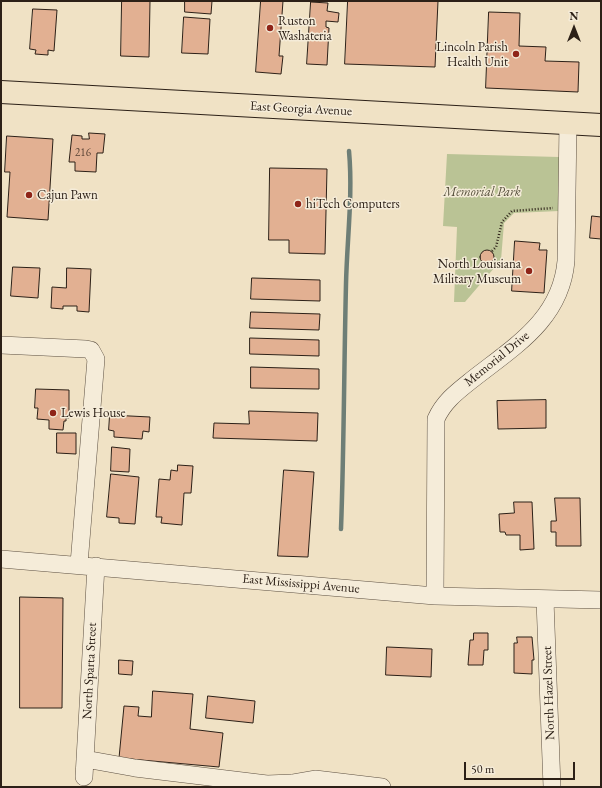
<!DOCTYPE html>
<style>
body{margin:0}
#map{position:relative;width:602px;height:788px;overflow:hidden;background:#f0e2c5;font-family:"EB Garamond",serif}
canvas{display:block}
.frame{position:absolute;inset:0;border:2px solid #2c2017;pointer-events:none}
.north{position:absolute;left:554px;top:8px;width:40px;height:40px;-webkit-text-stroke:3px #f5ecd9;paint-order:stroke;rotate:0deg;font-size:11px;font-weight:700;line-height:16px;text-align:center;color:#2c2017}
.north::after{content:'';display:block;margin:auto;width:14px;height:18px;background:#2c2017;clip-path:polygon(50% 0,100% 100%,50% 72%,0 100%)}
.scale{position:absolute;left:464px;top:762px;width:111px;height:18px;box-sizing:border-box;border:2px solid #2c2017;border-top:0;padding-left:5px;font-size:12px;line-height:14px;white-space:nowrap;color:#2c2017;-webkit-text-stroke:3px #f5ecd9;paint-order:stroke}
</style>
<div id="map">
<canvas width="602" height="788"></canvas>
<div class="frame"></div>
<div class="north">N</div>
<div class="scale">50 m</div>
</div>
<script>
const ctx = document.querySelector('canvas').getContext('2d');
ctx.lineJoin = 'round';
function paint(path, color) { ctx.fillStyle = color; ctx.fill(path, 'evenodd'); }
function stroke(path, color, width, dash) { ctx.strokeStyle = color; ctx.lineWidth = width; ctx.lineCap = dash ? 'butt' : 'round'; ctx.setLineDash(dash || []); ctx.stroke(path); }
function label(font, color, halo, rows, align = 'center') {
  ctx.font = font + ' "EB Garamond",serif'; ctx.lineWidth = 3; ctx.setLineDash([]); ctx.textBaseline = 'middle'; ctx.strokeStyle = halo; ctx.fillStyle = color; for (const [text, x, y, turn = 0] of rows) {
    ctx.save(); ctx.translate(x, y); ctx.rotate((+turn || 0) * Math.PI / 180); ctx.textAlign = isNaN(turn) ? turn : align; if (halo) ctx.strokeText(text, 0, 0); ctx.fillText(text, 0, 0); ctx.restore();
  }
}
paint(new Path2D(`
 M447,154L559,157V211L514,213L504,223L501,260L465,302H454L457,227L443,226Z`), '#bac395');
stroke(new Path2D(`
 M341,529C344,448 344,366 346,284C347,239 353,195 349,151`), '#6e7e76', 4.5);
const building = new Path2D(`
 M122,1H150L149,57L121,56Z
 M185,1H212L211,14L185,12Z
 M261,1H283L279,56H283L281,74L256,72Z
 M348,1H438L435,67L345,64Z
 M311,2L328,3L327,11L339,13L338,22L326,21V27L329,28L327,65L307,64Z
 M33,9L57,10L54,51L48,50V55L35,54L36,50L30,49Z
 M489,12L520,13L519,46L546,47L545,61L579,62L578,92L486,88Z
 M184,17L210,19L208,54L182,53Z
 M89,133L105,134L103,153H97L96,172L75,171V162H69L72,135L82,136V139H89Z
 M7,136L53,139L48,220L7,217L10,172H5Z
 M270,168L327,169L325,254L289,253V240H269Z
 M592,216L601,217V239L590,238Z
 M515,241L540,243L539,250H547L544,293L512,291Z
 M480 257a7 7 0 1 1 14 0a7 7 0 1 1-14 0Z
 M13,267L40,268L38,298L11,296Z
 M67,268L91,269L89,312L77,311V306H63V309L51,308L52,287L66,288Z
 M252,278L320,280V301L251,299Z
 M251,312L320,314L319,330L250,328Z
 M250,338L319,340V356L250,354Z
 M251,367L319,369V389L251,388Z
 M36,389L69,390V418H66V421H64L63,430L49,429V420L37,419L38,408H35Z
 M546,400V428L498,429L497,401Z
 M249,411L318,413L317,441L213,438L214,423L249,424Z
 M110,415L150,417L149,432L143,431L142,439L114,437V431L109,430Z
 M57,433H76V454L57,453Z
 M112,447L130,449L129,472L111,471Z
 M178,465L193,466L191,493H184L182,525L161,523L162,517H156L159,479L170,480L171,470L177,471Z
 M284,470L314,472L308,557L278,556Z
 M111,474L139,477L135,524L119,523V518L107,517Z
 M555,498H580L581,546H556V532H551V521H556Z
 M514,502H532L534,549L520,550V535H506L505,532H500L499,514L514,513Z
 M20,597L63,598L62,708H20Z
 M474,633H488V650H484L483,665H468L470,640H473Z
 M517,637H532L534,660H532V674L514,673V643H517Z
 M387,647L432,649L431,677L386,675Z
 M119,660L133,661L132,675L119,674Z
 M153,691L193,694L190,729L223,733L219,767L119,758L124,706L139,707L138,716L151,717Z
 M208,696L255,701L253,723L206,718Z`);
paint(building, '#e2b092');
stroke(building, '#2c2017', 1);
const street = new Path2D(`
 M1,345L86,349L91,350L96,359L79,564
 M1,559L435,596L601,600
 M435,596L436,419C444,401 458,391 473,379C515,346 561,319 566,261L568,123
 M545,600L552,787
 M85,759L135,768L267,784L292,783L315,779L382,787
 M84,777L96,566`);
const primary = new Path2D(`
 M1,92L601,125`);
stroke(street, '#5d5042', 18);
stroke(primary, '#2c2017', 24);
stroke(new Path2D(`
 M492,251L496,247L502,222L512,211L553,208`), '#2c2017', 2.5, [1, 2]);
stroke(street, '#f5ecd9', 17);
stroke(primary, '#f0e2c5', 22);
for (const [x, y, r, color] of [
 [270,28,4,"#8f2418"],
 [516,54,4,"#8f2418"],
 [29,195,4,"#8f2418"],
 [298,204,4,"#8f2418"],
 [529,271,4,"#8f2418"],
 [53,413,4,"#8f2418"]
]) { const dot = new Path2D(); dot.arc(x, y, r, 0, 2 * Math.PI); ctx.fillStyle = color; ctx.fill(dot); stroke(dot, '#f5ecd9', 1.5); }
label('11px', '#5a4436', null, [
 ["216",83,153]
]);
label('13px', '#2c2017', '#f5ecd9', [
 ["Ruston",278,21],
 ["Washateria",278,36],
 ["Lincoln Parish",508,47,"right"],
 ["Health Unit",508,62,"right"],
 ["Cajun Pawn",37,195],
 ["hiTech Computers",306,204],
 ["North Louisiana",521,264,"right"],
 ["Military Museum",521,279,"right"],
 ["Lewis House",61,413]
], 'left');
label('13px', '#2c2017', '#f5ecd9', [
 ["East Georgia Avenue",301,109,3],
 ["Memorial Drive",497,359,-39],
 ["East Mississippi Avenue",301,584,5],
 ["North Sparta Street",90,671,-87],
 ["North Hazel Street",549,693,-92]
]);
label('italic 13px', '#57513d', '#f5ecd9', [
 ["Memorial Park",482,192]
]);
</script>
